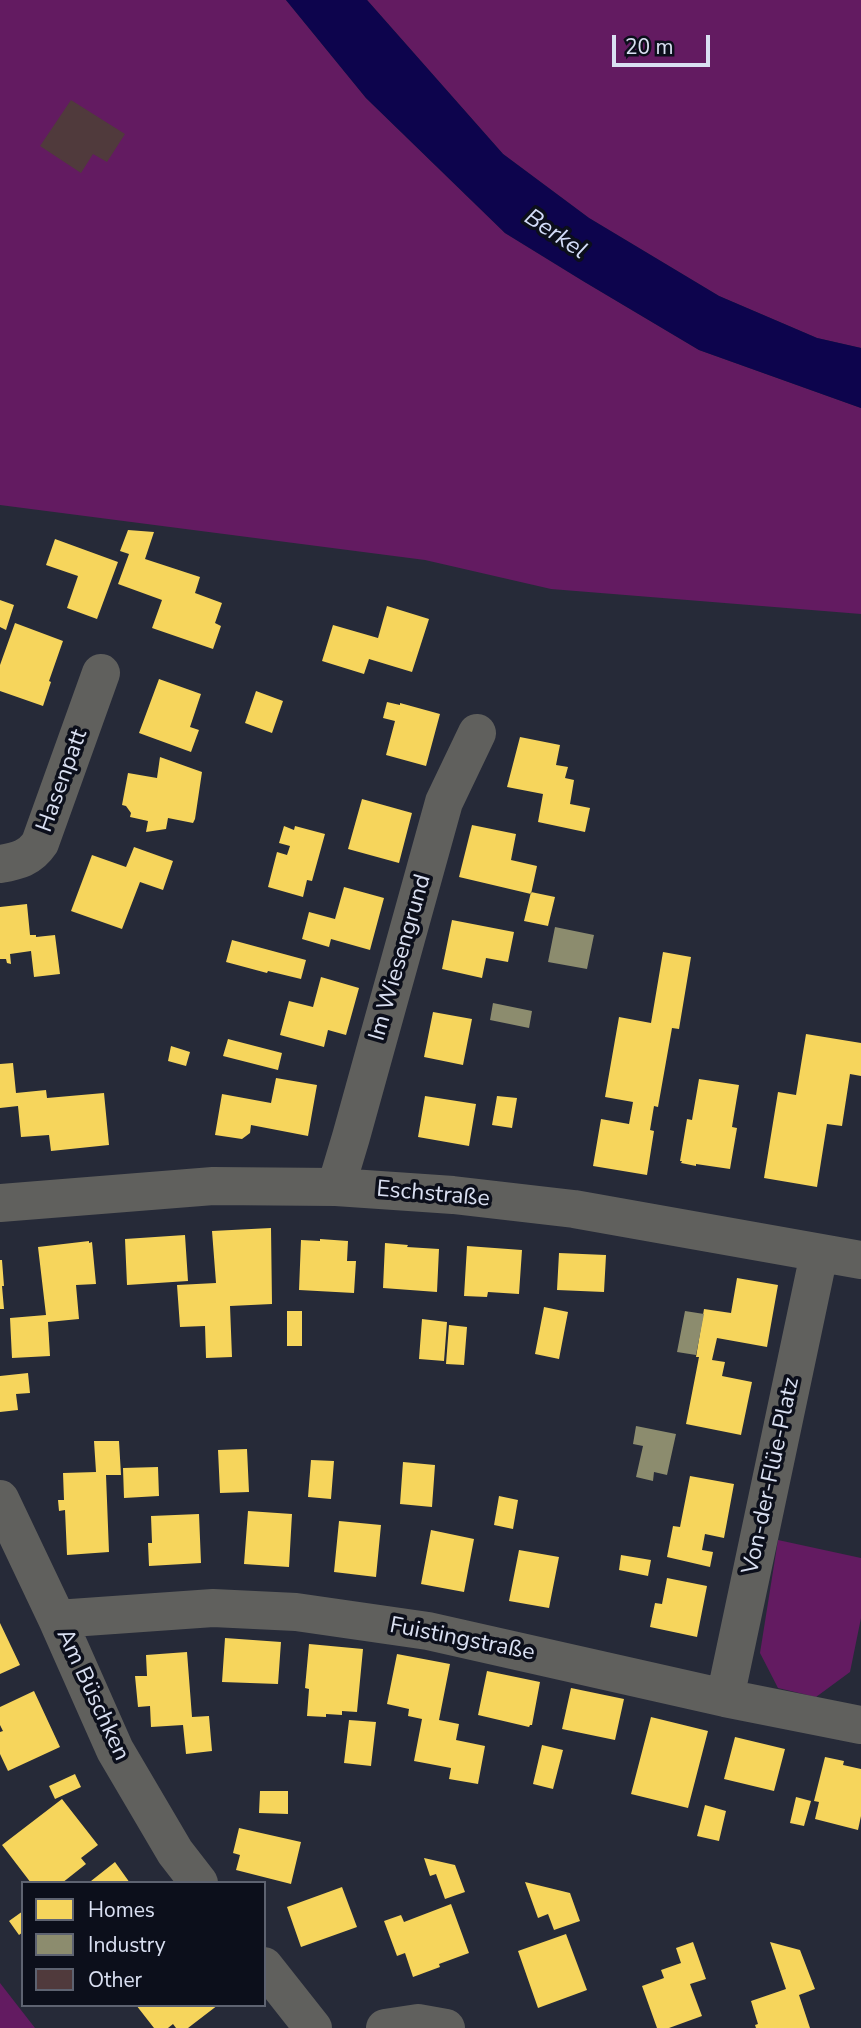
<!DOCTYPE html>
<meta charset="utf-8">
<style>
body{margin:0}
#map{position:relative;width:861px;height:2028px;overflow:hidden;background:#262a38;font-family:"Nunito Sans",sans-serif}
canvas{display:block}
.legend{position:absolute;left:21px;top:1881px;width:245px;height:126px;box-sizing:border-box;background:#0c0f1b;border:2px solid #5e6371;margin:0;padding:9px 12px;list-style:none;font-size:21px;color:#dae0f2}
.legend li{display:flex;align-items:center;gap:14px;height:35px}
.legend b{width:35px;border:2px solid #5e6371}
.scale{position:absolute;left:612px;top:35px;width:98px;height:32px;box-sizing:border-box;border:4px solid #dae0f2;border-top:0;padding-left:9px;font-size:21px;line-height:24px;white-space:nowrap;color:#dae0f2;-webkit-text-stroke:5px #0c0f1b;paint-order:stroke}
</style>
<div id="map">
<canvas width="861" height="2028"></canvas>
<ul class="legend">
<li><b style="height:19px;background:#f6d55c"></b>Homes</li>
<li><b style="height:19px;background:#8c8c6e"></b>Industry</li>
<li><b style="height:19px;background:#503a3c"></b>Other</li>
</ul>
<div class="scale">20 m</div>
</div>
<script>
const ctx = document.querySelector('canvas').getContext('2d');
ctx.lineJoin = 'round';
function paint(path, color) { ctx.fillStyle = color; ctx.fill(path, 'evenodd'); }
function stroke(path, color, width, dash) { ctx.strokeStyle = color; ctx.lineWidth = width; ctx.lineCap = dash ? 'butt' : 'round'; ctx.setLineDash(dash || []); ctx.stroke(path); }
function label(font, color, halo, rows, align = 'center') {
  ctx.font = font + ' "Nunito Sans",sans-serif'; ctx.lineWidth = 7; ctx.setLineDash([]); ctx.textBaseline = 'middle'; ctx.strokeStyle = halo; ctx.fillStyle = color; for (const [text, x, y, turn = 0] of rows) {
    ctx.save(); ctx.translate(x, y); ctx.rotate((+turn || 0) * Math.PI / 180); ctx.textAlign = isNaN(turn) ? turn : align; if (halo) ctx.strokeText(text, 0, 0); ctx.fillText(text, 0, 0); ctx.restore();
  }
}
paint(new Path2D(`
 M0,0H286L366,98L505,233L583,281L699,350L861,408V614L551,589L425,560L0,505Z
 M367,0H861V348L817,338L719,296L589,218L503,154Z
 M778,1540L861,1558V1618L850,1672L816,1697L778,1688L760,1653Z
 M0,1983L35,2028H0Z`), '#631b61');
paint(new Path2D(`
 M286,0H367L503,154L589,218L719,296L817,338L861,348V408L699,350L583,281L505,233L366,98Z`), '#0d044d');
paint(new Path2D(`
 M128,530L154,532L145,559L200,577L195,593L222,603L215,623L221,626L213,649L152,628L162,600L118,584L129,554L120,551Z
 M55,539L118,562L97,619L67,608L78,576L46,565Z
 M0,600L14,605L6,630L0,627Z
 M387,606L429,619L412,672L369,659L364,674L322,661L333,625L378,638Z
 M15,623L63,641L49,681L51,682L43,706L0,691V665Z
 M159,679L201,694L190,727L199,730L191,752L139,733Z
 M256,691L283,701L272,733L245,723Z
 M387,702L400,705V703L440,714L426,766L386,755L395,721L383,718Z
 M520,737L560,745L556,765L568,767L565,778L574,780L570,804L590,808L585,832L538,822L543,794L507,787Z
 M160,757L202,772L195,819L193,823L168,818L166,829L146,832L148,821L130,817L131,813L126,806L122,805L128,773L157,778Z
 M362,799L412,813L399,863L348,849Z
 M472,825L516,834L511,860L537,866L531,894L459,877Z
 M284,826L294,830L295,826L325,834L312,881L307,880L303,897L268,887L277,852L287,855L290,846L279,843Z
 M134,847L173,861L163,890L140,882L122,929L71,911L92,855L126,867Z
 M344,887L384,898L370,950L331,939L329,947L302,939L309,912L335,919Z
 M531,892L555,897L548,926L524,921Z
 M27,904L30,935H36V937L55,935L60,974L34,977L31,951L10,954L11,964L7,963L6,959H0V907Z
 M452,920L514,932L508,962L486,958L482,978L442,969Z
 M232,940L306,960L301,979L268,971L267,973L226,962Z
 M663,952L691,957L679,1029L672,1028L658,1107L654,1106L650,1130L654,1131L647,1175L593,1166L601,1119L629,1124L633,1102L605,1097L619,1017L651,1023Z
 M321,977L359,988L346,1035L328,1030L324,1047L280,1035L289,1001L313,1007Z
 M433,1012L472,1019L463,1065L424,1057Z
 M806,1034L861,1043V1076L850,1074L842,1126L827,1124L817,1187L764,1178L778,1092L796,1095Z
 M228,1039L282,1053L278,1070L223,1056Z
 M171,1046L190,1052L186,1066L168,1061Z
 M13,1063L16,1093L46,1090L47,1098L104,1093L109,1145L51,1151L49,1135L21,1137L18,1106L0,1108V1064Z
 M276,1078L317,1085L308,1136L251,1125L250,1133L242,1139L215,1135L222,1094L271,1103Z
 M699,1079L739,1085L732,1127L737,1128L730,1169L696,1164V1166L681,1163L682,1161H680L687,1119L692,1120Z
 M425,1096L476,1104L469,1146L418,1137Z
 M497,1096L517,1098L512,1128L492,1125Z
 M271,1228L272,1304L230,1306L232,1357L206,1358L205,1326L180,1327L177,1285L216,1283L212,1231Z
 M185,1235L188,1281L127,1285L125,1239Z
 M320,1239L348,1241L347,1261H356L354,1293L299,1290L301,1240L320,1241Z
 M89,1241V1243L92,1242L96,1284L76,1285L79,1319L48,1322L50,1356L12,1358L10,1318L46,1315L38,1247Z
 M385,1243L408,1245L407,1247L439,1249L437,1292L383,1288Z
 M467,1246L522,1250L519,1294L488,1292L487,1297L464,1296Z
 M559,1253L606,1255L604,1292L557,1290Z
 M0,1260H2L4,1286H2L4,1309H0Z
 M737,1278L778,1285L767,1347L717,1338L712,1360L725,1362L722,1376L752,1382L741,1435L686,1424L699,1357H696L704,1309L731,1313Z
 M544,1307L568,1312L559,1359L535,1354Z
 M287,1311H302V1346H287Z
 M422,1319L447,1322L444,1361L419,1359Z
 M449,1325L467,1327L464,1365L446,1364Z
 M28,1373L30,1393L16,1394L18,1410L0,1412V1376Z
 M94,1441H119L121,1475H106L109,1552L67,1555L65,1510L59,1511L58,1500H64L63,1473L96,1472Z
 M247,1449L249,1492L220,1493L218,1450Z
 M311,1460L334,1461L331,1499L308,1497Z
 M403,1462L435,1465L432,1507L400,1504Z
 M158,1467L159,1496L124,1498L123,1468Z
 M690,1476L734,1484L724,1538L705,1534L702,1550L713,1552L710,1567L667,1557L673,1526L680,1527Z
 M499,1496L518,1500L513,1529L494,1525Z
 M248,1511L292,1514L289,1567L244,1564Z
 M199,1514L201,1563L149,1566L148,1543H152L151,1516Z
 M339,1521L381,1525L376,1577L334,1572Z
 M431,1530L474,1539L464,1592L421,1584Z
 M519,1550L559,1557L549,1608L509,1601Z
 M621,1555L651,1560L648,1576L619,1570Z
 M667,1578L707,1586L697,1637L650,1627L655,1603L662,1604Z
 M0,1623L20,1665L0,1674Z
 M225,1638L281,1642L278,1684L222,1682Z
 M309,1644L363,1649L357,1712L342,1711V1715L326,1714V1717L307,1716L309,1689L305,1688Z
 M187,1652L192,1717L209,1716L212,1751L186,1754L183,1725L151,1727L150,1706L138,1707L135,1676H147L146,1655Z
 M397,1654L450,1664L439,1720L459,1724L456,1740L485,1746L478,1784L449,1779L451,1768L414,1761L422,1719L408,1716L409,1709L387,1704Z
 M487,1671L540,1682L532,1725H530L529,1727L478,1715Z
 M571,1688L624,1699L615,1740L562,1729Z
 M34,1691L60,1747L8,1771L0,1754V1732L3,1731L0,1725V1707Z
 M651,1717L708,1731L688,1808L631,1794Z
 M349,1720L376,1722L371,1766L344,1763Z
 M735,1737L785,1749L774,1791L724,1779Z
 M542,1745L563,1750L553,1789L533,1784Z
 M825,1757L844,1761L843,1765L861,1769V1816L858,1830L815,1819L819,1802L814,1801Z
 M75,1774L81,1787L55,1799L49,1786Z
 M260,1791H288V1814L259,1813Z
 M796,1797L811,1801L804,1826L790,1823Z
 M62,1799L98,1845L81,1858L86,1864L62,1883H31L2,1845Z
 M705,1805L726,1811L719,1841L697,1836Z
 M239,1828L301,1842L291,1884L236,1870L240,1855L233,1853Z
 M424,1858L455,1865L465,1892L445,1899L436,1874L430,1876Z
 M115,1862L130,1883H92L91,1881Z
 M525,1882L570,1893L580,1921L554,1930L548,1914L538,1918Z
 M342,1887L357,1927L301,1947L287,1907Z
 M451,1904L469,1953L439,1964L440,1967L413,1977L405,1953L397,1956L384,1921L401,1915L404,1922Z
 M23,1911V1932L19,1935L9,1921Z
 M566,1934L587,1990L538,2008L518,1951Z
 M693,1942L706,1979L690,1984L702,2016L669,2028H657L642,1986L664,1978L661,1970L681,1963L676,1948Z
 M770,1942L800,1950L815,1989L799,1995L810,2028H756L755,2025L758,2024L751,2001L786,1989Z
 M136,2005H218L188,2028H176L173,2024L168,2028H154Z`), '#f6d55c');
paint(new Path2D(`
 M555,927L594,935L587,969L548,962Z
 M493,1003L532,1011L529,1028L490,1020Z
 M685,1311L704,1314L696,1355L677,1352Z
 M636,1426L676,1434L667,1475L654,1472L653,1481L636,1477L643,1446L633,1444Z`), '#8c8c6e');
paint(new Path2D(`
 M71,100L125,134L107,162L93,154L81,173L40,146Z`), '#503a3c');
stroke(new Path2D(`
 M0,864C18,861 30,858 40,843L101,673
 M336,1187L351,1137L444,802L477,733
 M0,1203L213,1186L336,1187L453,1195L574,1209L861,1260
 M0,1499L57,1619L115,1750L175,1852L199,1883
 M57,1619L213,1608L296,1612L428,1631L725,1698L861,1725
 M725,1698L819,1254
 M264,1966L313,2028
 M385,2028L418,2023L446,2028`), '#60605d', 38);
label('23px', '#dae0f2', '#0c0f1b', [
 ["Hasenpatt",63,781,-70],
 ["Im Wiesengrund",401,958,-74],
 ["Eschstraße",433,1195,5],
 ["Von-der-Flüe-Platz",772,1476,-78],
 ["Fuistingstraße",462,1640,11],
 ["Am Büschken",92,1695,65]
]);
label('italic 24px', '#d3dcf8', '#0c0f1b', [
 ["Berkel",555,235,34]
]);
</script>
